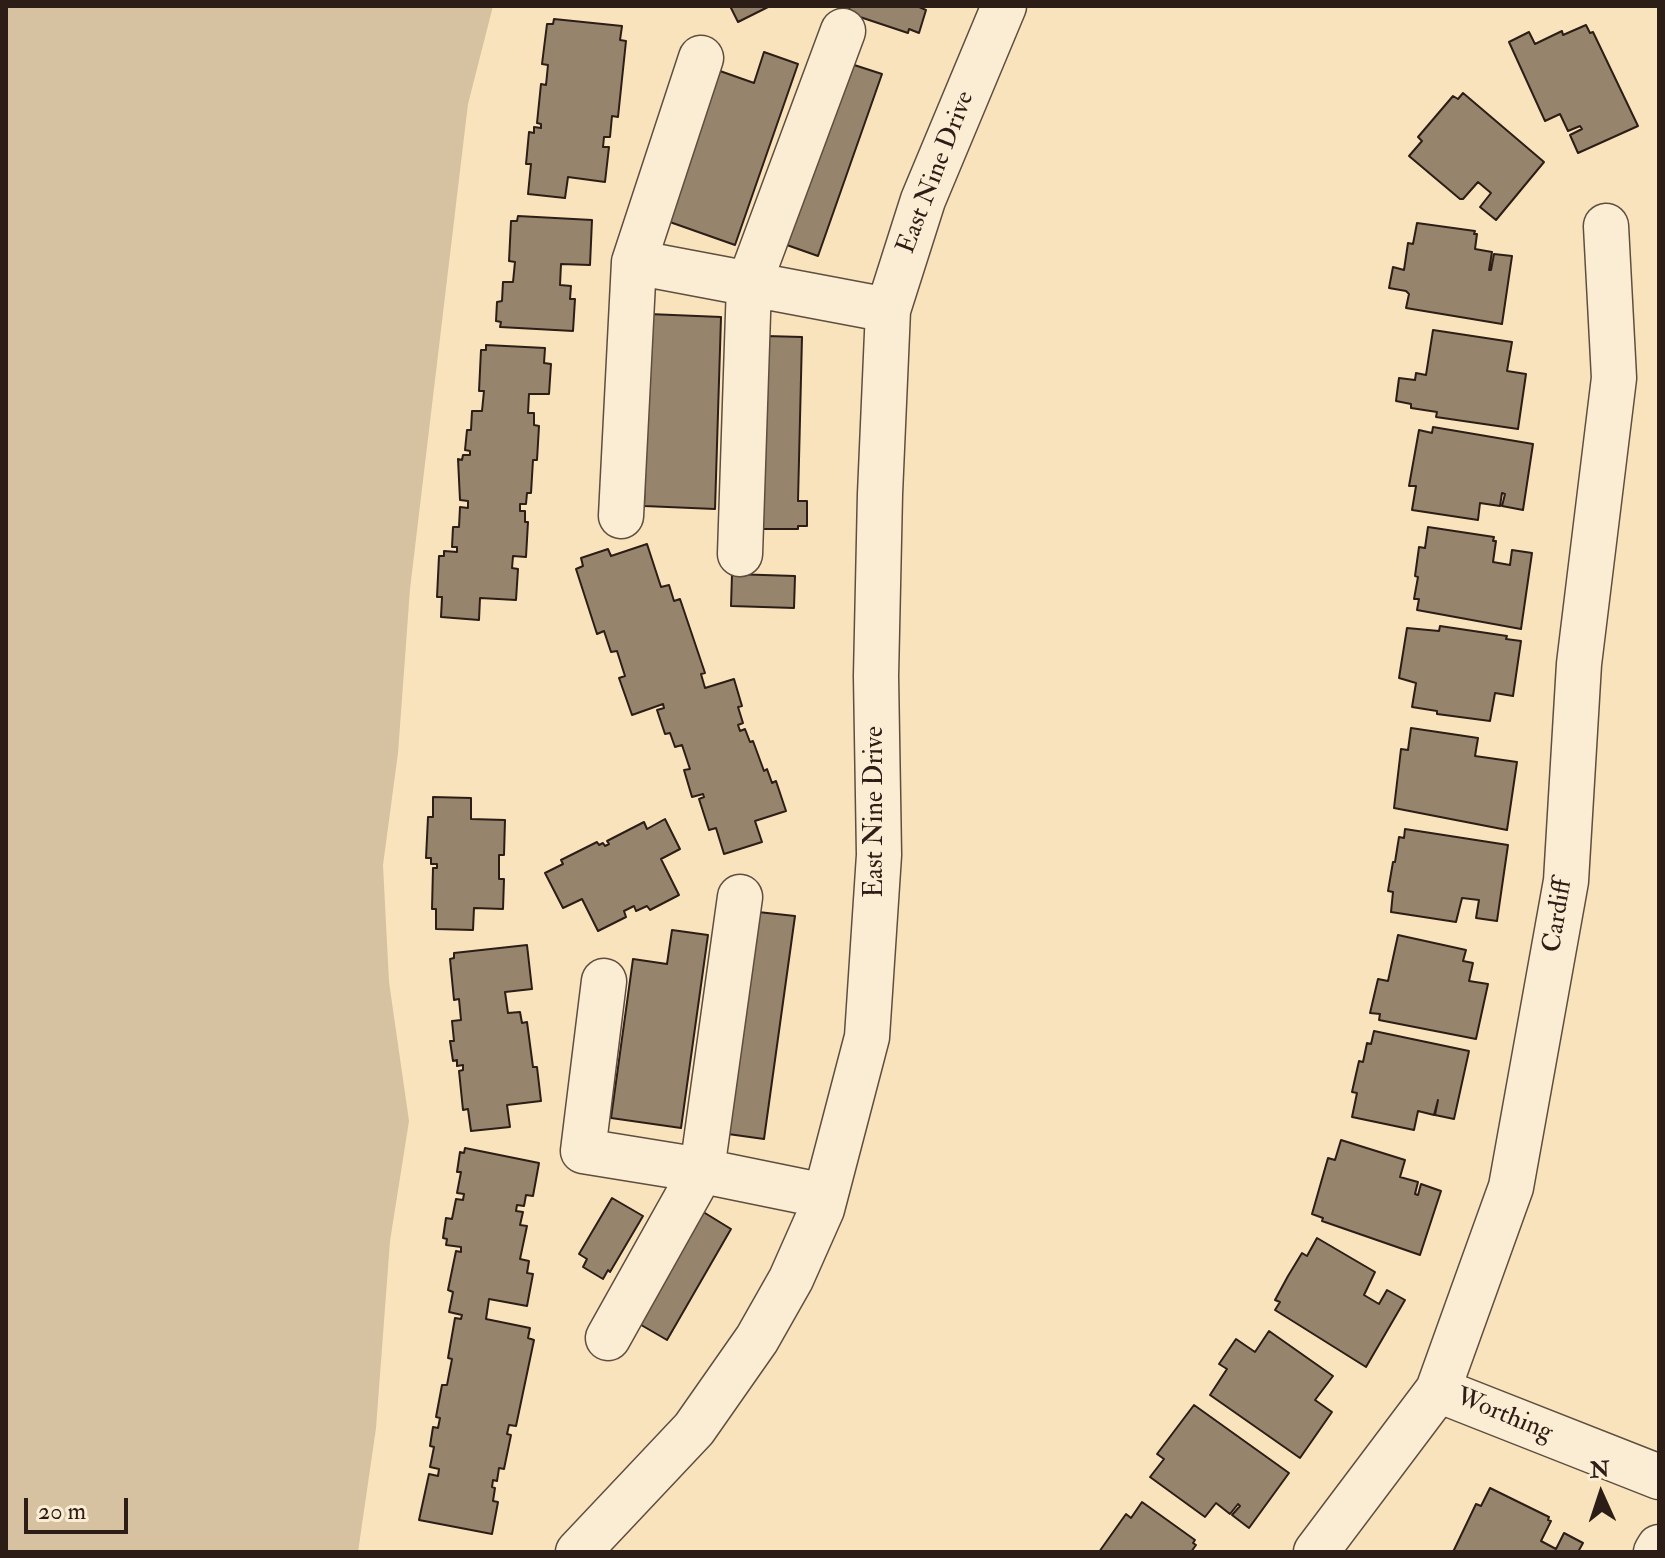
<!DOCTYPE html>
<style>
body{margin:0}
#map{position:relative;width:1665px;height:1558px;overflow:hidden;background:#f9e3bd;font-family:"IM FELL Double Pica",serif}
canvas{display:block}
.frame{position:absolute;inset:0;border:8px solid #2c1d16;pointer-events:none}
.north{position:absolute;left:1561px;top:1454px;width:80px;height:80px;-webkit-text-stroke:6px #fbedd4;paint-order:stroke;rotate:357deg;font-size:22px;font-weight:700;line-height:32px;text-align:center;color:#2c1d16}
.north::after{content:'';display:block;margin:auto;width:28px;height:36px;background:#2c1d16;clip-path:polygon(50% 0,100% 100%,50% 72%,0 100%)}
.scale{position:absolute;left:24px;top:1498px;width:104px;height:36px;box-sizing:border-box;border:4px solid #2c1d16;border-top:0;padding-left:10px;font-size:24px;line-height:28px;white-space:nowrap;color:#2c1d16;-webkit-text-stroke:6px #fbedd4;paint-order:stroke}
</style>
<div id="map">
<canvas width="1665" height="1558"></canvas>
<div class="frame"></div>
<div class="north">N</div>
<div class="scale">20 m</div>
</div>
<script>
const ctx = document.querySelector('canvas').getContext('2d');
ctx.lineJoin = 'round';
function paint(path, color) { ctx.fillStyle = color; ctx.fill(path, 'evenodd'); }
function stroke(path, color, width, dash) { ctx.strokeStyle = color; ctx.lineWidth = width; ctx.lineCap = dash ? 'butt' : 'round'; ctx.setLineDash(dash || []); ctx.stroke(path); }
function label(font, color, halo, rows, align = 'center') {
  ctx.font = font + ' "IM FELL Double Pica",serif'; ctx.lineWidth = 6; ctx.setLineDash([]); ctx.textBaseline = 'middle'; ctx.strokeStyle = halo; ctx.fillStyle = color; for (const [text, x, y, turn = 0] of rows) {
    ctx.save(); ctx.translate(x, y); ctx.rotate((+turn || 0) * Math.PI / 180); ctx.textAlign = isNaN(turn) ? turn : align; if (halo) ctx.strokeText(text, 0, 0); ctx.fillText(text, 0, 0); ctx.restore();
  }
}
paint(new Path2D(`
 M6,6H493L468,104L410,589L398,753L383,865L389,982L409,1121L390,1241L376,1428L358,1552H6Z`), '#d6c1a1');
const building = new Path2D(`
 M730,6H768V7L738,22Z
 M850,6H917L926,10L919,33L909,29L908,33L848,13Z
 M554,19L622,26L620,40L626,41L618,117L612,116L610,137H604L603,147H609L605,182L568,177L565,198L528,194L531,164H526L529,132L534,133V127L541,128V124L537,123L541,84L546,85L548,65L542,64L547,24H553Z
 M1586,25L1590,33L1593,32L1638,126L1578,153L1570,135L1582,129L1580,126L1568,131L1560,114L1545,121L1509,42L1529,32L1535,44L1562,31L1563,35Z
 M764,52L798,64L735,245L667,221L720,71L754,83Z
 M848,63L882,74L818,256L784,244Z
 M1463,93L1544,162L1496,220L1480,207L1491,193L1478,182L1463,199H1460L1409,156L1422,141L1418,137L1453,96L1458,99Z
 M518,216L592,220L590,265L561,264L560,285L571,286L570,299H575L573,331L500,327L501,322L496,321L497,302L502,301L503,282H513L515,262L509,261L511,221H517Z
 M1417,223L1475,231L1474,234H1477L1475,249L1492,252L1489,270H1491L1494,254L1512,256L1502,324L1406,308L1409,294L1406,291L1389,288L1393,267L1404,270L1408,243L1413,244Z
 M649,314L721,317L715,509L644,506Z
 M1433,330L1512,342L1507,371L1526,374L1518,429L1436,417L1437,412L1411,408V404L1396,401L1399,378L1415,380L1416,373L1426,375Z
 M766,336L802,337L798,501H807V526H798V529H761Z
 M486,345L545,348L544,363L551,364L549,394H529L528,413H534V425L539,426L537,460H533L531,493H527L526,504H520V511H525V522H528L526,557L513,556L512,568L518,569L516,600L480,598L479,620L441,617L442,597H437L439,556H444V551L457,552V547H452L453,527H459L460,507L468,508V501L460,500L458,459L462,460L463,455H470V451L465,450L467,430H471L472,411H482L484,391H479L481,350H486Z
 M1433,427L1533,444L1523,510L1502,506L1505,494L1502,493L1500,506L1480,503L1478,520L1412,510L1416,486H1409L1419,430L1432,433Z
 M1428,527L1494,537L1493,541H1496L1493,562L1510,565L1512,550L1532,553L1521,629L1417,610L1419,599H1414L1418,577L1415,576L1419,547L1425,548Z
 M647,544L661,587L669,585L674,601L680,599L705,673L701,674L705,688L734,679L742,706L738,707L743,723L738,725L740,731L745,729L750,742L753,741L764,771L767,769L772,783L776,781L786,811L755,821L762,842L724,854L716,828L709,830L699,799L704,797L703,794L692,797L684,770L690,769L682,745L675,747L670,733L665,734L657,710L664,708L663,704L632,715L619,678L625,676L617,651L611,652L604,631L597,634L576,569L583,566L581,558L608,549L611,556Z
 M732,574L795,576L794,608L731,606Z
 M1440,626L1507,636L1506,639L1521,641L1513,696L1495,693L1490,721L1437,714V711L1412,707L1416,683L1399,678L1407,628L1439,631Z
 M1411,728L1478,738L1475,756L1517,762L1507,830L1394,808L1401,749L1408,750Z
 M433,797L471,798V819L505,820L504,855H499V879H504L503,909L474,908L473,930L436,929V909H432L433,868H437V864H431V858H426L428,817H433Z
 M665,819L680,849L661,859L679,895L650,910L647,906L636,911L634,906L624,911L626,917L598,931L582,899L563,908L545,873L563,864L561,860L597,842L599,845L603,843L605,846L609,844L607,841L644,822L647,829Z
 M1405,829L1508,845L1497,921L1476,918L1479,900L1462,898L1456,922L1391,912L1393,892L1388,891L1393,862H1395L1399,837L1404,838Z
 M758,912L795,916L764,1139L728,1134Z
 M672,930L708,935L681,1128L611,1118L633,959L667,964Z
 M1398,935L1466,950L1463,961L1473,963L1469,981L1488,984L1476,1039L1379,1020L1380,1014L1370,1013L1378,979L1388,981Z
 M527,945L532,989L505,992L508,1013L520,1012L522,1023L527,1022L533,1067H537L541,1101L507,1105L510,1127L471,1131L468,1109L463,1110L459,1071L463,1070V1065L457,1066V1060L453,1061L450,1041H454L452,1021L461,1020L459,999L454,1000L450,959L454,958V953Z
 M1374,1031L1469,1051L1454,1119L1435,1115L1438,1100L1434,1115L1418,1111L1414,1130L1352,1117L1357,1093L1352,1092L1359,1061L1363,1062L1367,1043L1371,1044Z
 M1341,1140L1405,1160L1400,1177L1418,1182L1415,1194L1418,1195L1421,1184L1441,1191L1420,1255L1322,1221L1323,1218L1312,1214L1328,1158L1335,1160Z
 M465,1148L539,1163L533,1196L526,1195L524,1206L517,1205L516,1211L523,1212L520,1225L527,1226L520,1259L529,1261L527,1273L533,1274L527,1306L489,1299L486,1319L530,1328L528,1338L534,1340L516,1426L509,1425L507,1434L511,1435L504,1469L499,1468L497,1481L493,1480L492,1487L495,1488L493,1501L498,1502L492,1534L419,1520L429,1474L438,1476L439,1469L430,1467L434,1447L430,1446L433,1427L438,1428L440,1418L436,1417L442,1385H447L452,1359L448,1358L455,1318L461,1319L462,1315L449,1312L453,1292L448,1290L456,1251L461,1252V1247L446,1245L447,1239L443,1238L446,1218L452,1219L456,1199L463,1200L464,1194L457,1193L461,1172H457L460,1152L464,1153Z
 M612,1198L643,1216L610,1272L608,1270L603,1279L583,1267L587,1259L579,1254Z
 M700,1210L731,1229L667,1340L636,1322Z
 M1317,1238L1375,1272L1364,1295L1379,1304L1387,1290L1405,1300L1366,1367L1275,1310L1280,1302L1275,1300L1288,1276L1302,1253L1307,1256Z
 M1269,1331L1333,1376L1315,1400L1332,1412L1300,1458L1210,1395L1227,1369L1219,1364L1236,1339L1255,1352Z
 M1194,1405L1289,1473L1249,1528L1232,1515L1240,1506L1238,1504L1230,1514L1216,1503L1205,1517L1150,1477L1164,1459L1157,1454Z
 M1490,1488L1549,1517L1548,1520L1551,1521L1541,1541L1556,1549L1564,1533L1583,1543L1578,1552H1453L1476,1504L1481,1506Z
 M1142,1502L1195,1540L1193,1543L1196,1545L1191,1552H1099L1126,1514L1131,1518Z`);
paint(building, '#97846d');
stroke(building, '#2c1d16', 2);
const minor = new Path2D(`
 M634,262L701,58
 M621,516L634,262L888,310
 M740,554L749,284L843,31
 M604,981L583,1151L688,1168L825,1196
 M608,1338L702,1170L740,897
 M1438,1390L1659,1477
 M578,1552L694,1429L757,1339L791,1279L822,1209L867,1037L879,855L876,676L880,494L888,310L923,200L1004,6
 M1316,1552L1438,1390L1511,1187L1566,881L1579,664L1614,378L1606,226
 M1656,1552L1659,1547`);
stroke(minor, '#5f4e40', 47);
stroke(minor, '#fbedd4', 44);
label('26px', '#2c1d16', '#fbedd4', [
 ["East Nine Drive",937,173,-69],
 ["East Nine Drive",876,812,-90],
 ["Cardiff",1559,916,-81],
 ["Worthing",1504,1416,22]
]);
</script>
